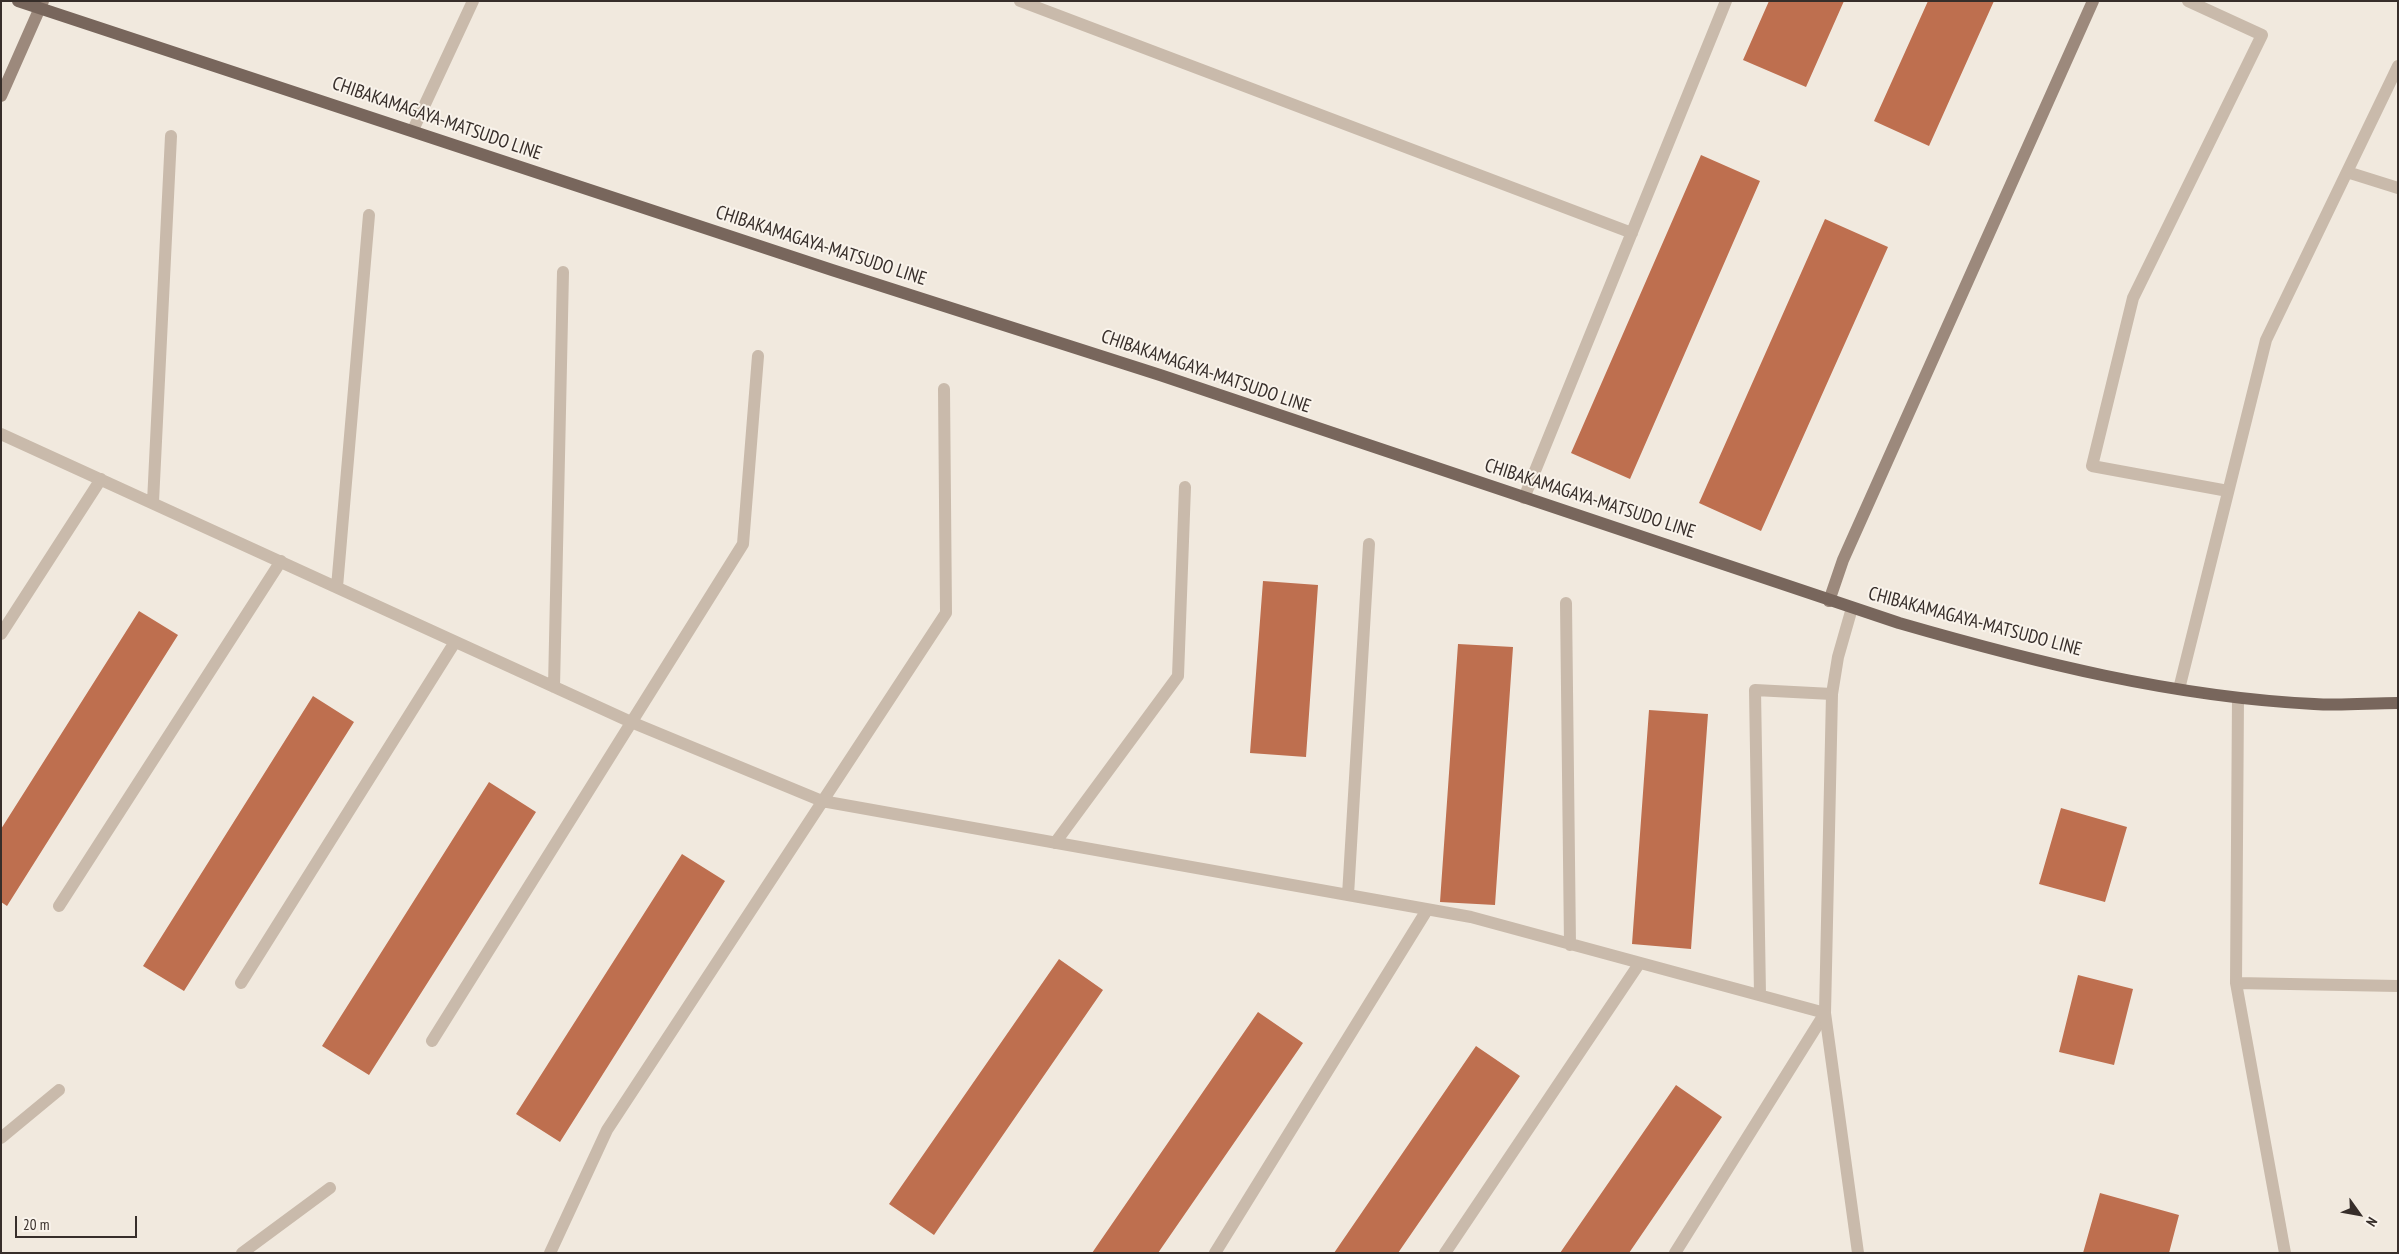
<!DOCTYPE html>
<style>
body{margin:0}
#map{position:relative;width:2399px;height:1254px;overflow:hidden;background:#f1e9de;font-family:"PT Sans Narrow",sans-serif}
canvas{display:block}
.frame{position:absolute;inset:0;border:2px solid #372e2a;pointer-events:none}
.north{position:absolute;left:2334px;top:1189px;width:50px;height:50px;-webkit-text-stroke:4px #f9f3eb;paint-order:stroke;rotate:122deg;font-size:14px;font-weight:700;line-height:20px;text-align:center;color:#372e2a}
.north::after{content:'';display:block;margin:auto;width:18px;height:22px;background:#372e2a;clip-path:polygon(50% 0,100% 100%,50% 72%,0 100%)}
.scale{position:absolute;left:15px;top:1216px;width:122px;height:22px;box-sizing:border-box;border:2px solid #372e2a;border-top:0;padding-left:6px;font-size:15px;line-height:18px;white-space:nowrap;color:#372e2a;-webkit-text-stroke:4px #f9f3eb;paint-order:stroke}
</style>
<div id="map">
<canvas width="2399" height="1254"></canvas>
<div class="frame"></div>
<div class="north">N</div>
<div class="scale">20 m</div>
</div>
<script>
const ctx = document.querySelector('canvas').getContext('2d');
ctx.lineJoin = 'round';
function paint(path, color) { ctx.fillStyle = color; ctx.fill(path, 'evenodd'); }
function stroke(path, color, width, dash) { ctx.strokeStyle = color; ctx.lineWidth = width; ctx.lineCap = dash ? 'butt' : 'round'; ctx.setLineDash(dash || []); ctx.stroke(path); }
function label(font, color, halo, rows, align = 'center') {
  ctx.font = font + ' "PT Sans Narrow",sans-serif'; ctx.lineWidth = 4; ctx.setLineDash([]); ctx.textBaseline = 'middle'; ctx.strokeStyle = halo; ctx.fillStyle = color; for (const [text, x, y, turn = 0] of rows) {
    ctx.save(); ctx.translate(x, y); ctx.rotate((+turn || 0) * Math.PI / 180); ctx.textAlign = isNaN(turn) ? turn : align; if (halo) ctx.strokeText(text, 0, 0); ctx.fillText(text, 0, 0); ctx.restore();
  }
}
paint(new Path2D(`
 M1769,1H1844L1806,87L1743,60Z
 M1928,1H1994L1929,146L1874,121Z
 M1701,155L1760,181L1630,479L1571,453Z
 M1825,219L1888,247L1761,531L1699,503Z
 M1263,581L1318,585L1306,757L1250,753Z
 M139,611L178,635L7,906L1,902V829Z
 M1458,644L1513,647L1495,905L1440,902Z
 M313,696L354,722L184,991L143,966Z
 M1649,710L1708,714L1691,949L1632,944Z
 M489,782L536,812L369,1075L322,1046Z
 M2061,808L2127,827L2105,902L2039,884Z
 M682,854L725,881L560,1142L516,1114Z
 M1059,959L1103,990L934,1235L889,1204Z
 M2078,975L2133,989L2114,1065L2059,1052Z
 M1258,1012L1303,1043L1158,1253H1092Z
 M1476,1046L1520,1076L1398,1253H1334Z
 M1676,1085L1722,1117L1629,1253H1560Z
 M2100,1193L2179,1215L2169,1253H2083Z`), '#be6f4f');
stroke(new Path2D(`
 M1,434L631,722L822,801L1471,917L1825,1013L1675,1253
 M153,502L171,136
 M337,587L369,215
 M1566,603L1570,945
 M1,634L101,479
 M554,687L563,272
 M1055,843L1178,676L1185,487
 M1348,895L1369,544
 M59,906L281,561
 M241,983L455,642
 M1760,995L1755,690L1832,694
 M432,1041L743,544L758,356
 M1,1138L59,1090
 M242,1253L330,1188
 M550,1253L607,1130L946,613L944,389
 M1215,1253L1427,910
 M1445,1253L1639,964`), '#c9baab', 12);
stroke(new Path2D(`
 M1020,1L1632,233
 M2188,1L2262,35L2133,298L2092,466L2228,491
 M413,130L473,1
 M2347,172L2398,188
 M1524,498L1726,1
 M1852,608L1838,657L1832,694L1825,1013L1858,1253
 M2179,689L2266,340L2398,66
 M2238,698L2236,983L2285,1253
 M2236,983L2398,986`), '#c9baab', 12);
stroke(new Path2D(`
 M1,96L43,1
 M1829,601L1843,560L2093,1`), '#9c897c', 12);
stroke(new Path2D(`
 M18,1L832,270L1160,375L1899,623C2034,662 2173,697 2314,704C2342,706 2370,703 2398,703`), '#78665c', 12);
label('19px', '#372e2a', '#f9f3eb', [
 ["CHIBAKAMAGAYA-MATSUDO LINE",437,119,19],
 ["CHIBAKAMAGAYA-MATSUDO LINE",821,246,18],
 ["CHIBAKAMAGAYA-MATSUDO LINE",1206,372,19],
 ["CHIBAKAMAGAYA-MATSUDO LINE",1590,499,18],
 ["CHIBAKAMAGAYA-MATSUDO LINE",1975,622,15]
]);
</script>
